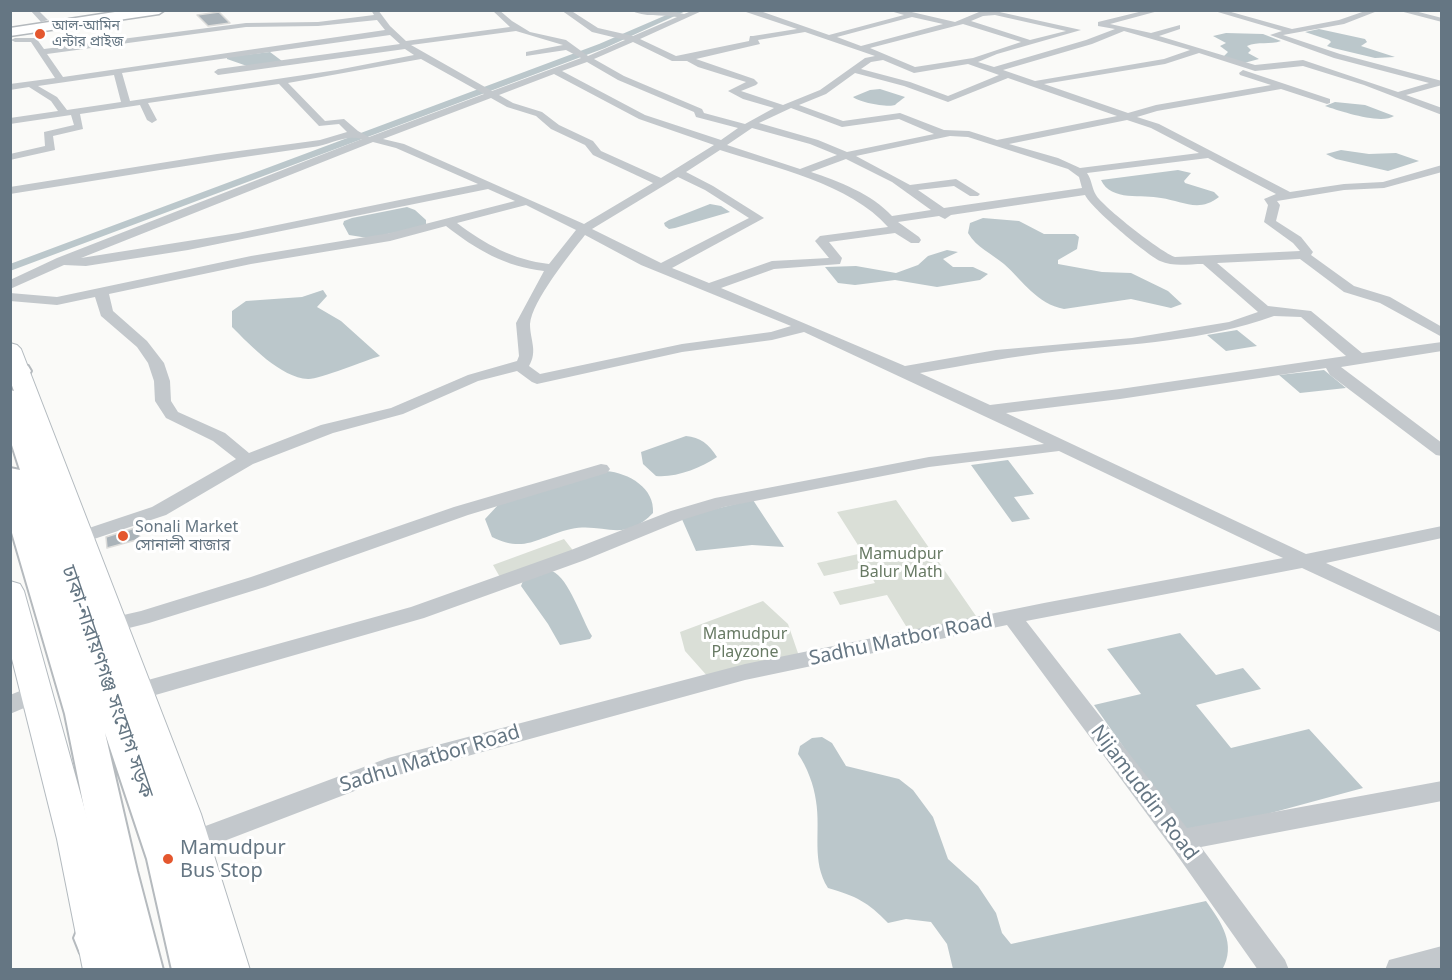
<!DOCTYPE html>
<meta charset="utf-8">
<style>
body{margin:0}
#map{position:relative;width:1452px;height:980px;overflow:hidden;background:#fafaf8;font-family:"Noto Sans",sans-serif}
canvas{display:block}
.frame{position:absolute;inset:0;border:12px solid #657683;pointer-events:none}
</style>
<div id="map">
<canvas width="1452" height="980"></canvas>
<div class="frame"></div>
</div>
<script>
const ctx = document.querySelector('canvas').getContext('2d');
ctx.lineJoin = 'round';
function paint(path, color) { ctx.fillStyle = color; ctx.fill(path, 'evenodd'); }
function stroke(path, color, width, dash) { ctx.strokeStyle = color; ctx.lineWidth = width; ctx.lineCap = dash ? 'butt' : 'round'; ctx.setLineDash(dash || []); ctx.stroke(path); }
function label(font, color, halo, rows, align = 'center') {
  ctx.font = font + ' "Noto Sans","Noto Sans Bengali",sans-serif'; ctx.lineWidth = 6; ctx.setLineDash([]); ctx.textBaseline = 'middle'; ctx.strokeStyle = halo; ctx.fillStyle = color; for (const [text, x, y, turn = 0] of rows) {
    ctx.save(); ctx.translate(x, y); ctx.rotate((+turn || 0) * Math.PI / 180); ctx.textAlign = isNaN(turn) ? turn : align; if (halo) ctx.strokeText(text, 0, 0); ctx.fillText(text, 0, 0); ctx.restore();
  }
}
paint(new Path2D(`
 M896,500L976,616L982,623L909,631L887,595L840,605L833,592L875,583L866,567L824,576L817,563L863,553L837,512Z
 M564,539L575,553L501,579L493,565Z
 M763,601L788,624L800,659L709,678L685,651L680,632Z`), '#dadfd7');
paint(new Path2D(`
 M1319,29L1365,39L1367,42L1361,46L1395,57L1375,58L1333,48L1327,46L1331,42L1329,40L1305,32Z
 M1226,33L1263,34L1281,41C1270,45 1258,41 1247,46L1251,50L1248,53L1259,59L1244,63L1223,57L1228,52L1220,46L1226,43L1213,36Z
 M270,52L282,61L247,66L227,59V57Z
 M880,89L905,97C902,99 896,104 895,105C888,108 858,102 853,97L870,90Z
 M1335,102L1365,105L1394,116C1381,125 1340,111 1325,106Z
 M1341,150L1369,154L1396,153L1419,161L1388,171L1336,159L1326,154Z
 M1178,170L1191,173L1184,181L1185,183L1214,192L1219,197C1199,213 1182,201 1161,198C1143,194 1111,202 1101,180Z
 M710,204L721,206L730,212L675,228L669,229L665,226L664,223L669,220Z
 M407,207L415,210L426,220V224L421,227L368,238L349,235L343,224L344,221L352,218Z
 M983,218L1019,221L1044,234H1075L1079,237L1077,249L1058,260V264L1102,272L1131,273L1168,291L1182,304L1171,308L1131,299L1064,309C1037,304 1023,281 1004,264C991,253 977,248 968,233L970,223Z
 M947,250L958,252L943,259L953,267H973L988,274L980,280L937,287L895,280L855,285L838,283L825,267L856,266L896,273L918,265L928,256Z
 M323,290L327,296L317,307L341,321L380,356C367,360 317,380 308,379C281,378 250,345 232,327V311L246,301L302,297Z
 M1237,330L1257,346L1226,351L1207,335Z
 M1324,370L1346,388L1300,393L1279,375Z
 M686,436C700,437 709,444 717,457C701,468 675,478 656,476L643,464L641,452Z
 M1008,460L1034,494L1014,497L1030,519L1012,522L971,465Z
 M606,471C629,473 655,488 653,513C623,544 604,522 571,529C539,536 526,554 492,537L485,519L499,504Z
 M753,500L784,547L752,545L696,551L681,517Z
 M552,571C569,578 582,620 592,636L590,639L560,645L548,624L521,586L523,581Z
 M1180,633L1216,675L1243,668L1261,689L1196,705L1231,748L1309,729L1363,788L1186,836L1094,705L1141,694L1107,649Z
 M822,737L832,743L846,766L899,779L913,790L933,817L948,859L978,886L996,913L1002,933L1011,944L1206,901C1221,922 1237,944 1222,970L953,969L947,944L931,922L906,919L888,923C868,902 856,896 828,888C811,861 821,832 816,801C814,785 807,767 798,754L800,746L812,738Z`), '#bbc7cb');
paint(new Path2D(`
 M678,10H688L605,48L10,271V264L599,44Z`), '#bbc7cb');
const building = new Path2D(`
 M219,12L230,23L208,26L197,15Z
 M138,527L140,539L107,548L106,537Z`);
paint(building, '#aab3b9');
stroke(building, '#dcdcda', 1.5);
const secondary = new Path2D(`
 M10,343L17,345L21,349L201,814L250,970H210L165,814L10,380Z
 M10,581L20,584L24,591L93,839L123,970H83L57,839L10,651Z`);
const primary = new Path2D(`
 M19,364L28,366L31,371L28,376L10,380V366Z
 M10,390L19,392L23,397L73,544L189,859L217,970H172L147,859L105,733L137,871L163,970H118L114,952L96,959L80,953L74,938L80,923L105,911L65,714L10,526V468L20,470L10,439Z`);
const highway = new Path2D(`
 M128,10H165L159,14L10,36V28Z`);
stroke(secondary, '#b3babf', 2);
stroke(primary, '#b5babe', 4);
stroke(highway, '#b4b9bd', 3);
paint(new Path2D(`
 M30,10H38L48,20L41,22Z
 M371,10H378L390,26L406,41L510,27L492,10H499L512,21L530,32L566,40L588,56L625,40L592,32L561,10H570L598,28L633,36L677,17C661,14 645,18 630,10H666L684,14L694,10H704L640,39L676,56L749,41L750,36H753L797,29L740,10L763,12L829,35L904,15L887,10H903L955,22L979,12L995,11L1081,30L997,54L978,62L994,67L1086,40L1115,29L1098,26V22L1147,10H1162L1110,24L1151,33L1180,25V29L1159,36L1255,65L1303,60L1398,92L1429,83L1334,58L1270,35L1282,31L1211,10H1224L1292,29L1339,20L1368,10H1380L1344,24L1283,35L1340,54L1442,81V85L1406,95L1442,108V115L1364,85L1303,66L1255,71L1199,53L1165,64L1044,84L1128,113L1156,105L1271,85L1240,75L1239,73L1243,70L1330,99V103L1327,104L1281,89L1157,111L1137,117L1159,124L1290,192L1344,184L1383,182L1442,165V172L1384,188L1344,190L1277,201L1280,205L1276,221L1301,237L1313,252L1311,255L1354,286L1390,297L1442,327V337L1380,303L1344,292L1300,259L1217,263L1268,306L1311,311L1362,353L1442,342V351L1341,367L1442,443V456L1436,455L1330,375L1326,368L1120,399L1006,413L1306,554L1442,526V538L1326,563L1442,617V633L1302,568L1026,621L1187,828L1442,781V801L1201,847L1285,960L1289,970H1258L1172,848L1007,625L745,680L391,777L185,856L176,853L172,845L176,837L388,758L745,664L1044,603L1283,558L1059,451L929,467L724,507L685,519L585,560L424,618L138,700L130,697L127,691L130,685L411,607L571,550L671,511L715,498L929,457L1044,444L804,332L772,340L682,352L537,384L532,382L517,371L478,381L403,414L333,433L253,464L166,515L88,541L81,543L74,541L71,537L74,533L152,507L236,459L213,441L166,418L155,401L154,381L148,363L137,347L101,316L95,297L57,305L10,301V293L57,297L251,256L390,233L515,201L488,189L188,250L86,266L64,265L10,289V280L57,258L362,139C346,134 329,145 313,147C212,161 111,178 10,194V187L217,154L320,140L347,132L339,124L319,126L279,84L148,103L157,120L152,123L147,120L140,105L80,114L83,129L53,136L55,150L10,160V154L45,146L44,132L74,125L71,115L10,124V118L58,111L51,101L29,87L10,90V84L55,78L31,42H15L11,40L15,38H36L44,49L246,23L318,22L374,15ZM995,15L1066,31L1030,40L971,21L983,16ZM912,17L943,24L861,46L837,37ZM377,20L385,30L63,77L47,54L246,27L318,26ZM963,24L1021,42L973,58L915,67L870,48ZM516,31L563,45L526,52V56L566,50L581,58L492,91L411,45ZM1124,31L1190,50L1164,59L1035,81L1003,70L1092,44ZM805,32L875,56L865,58L820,90L783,105L741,91L756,85L758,83L754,79L696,59L760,44L758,40ZM390,35L400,44L218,69L214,72L218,75L405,49L414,55L337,70L130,101L122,73ZM633,42L672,61H687L698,67L746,82L728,91L743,99L774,108L745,124L704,113L702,109L624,76L594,59ZM421,59L484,94L369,137L358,131L344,119L325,121L288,83ZM883,60L914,73L968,64L999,75L948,96L910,82L861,69L871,62ZM587,62L618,80L694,112L696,117L738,128L721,140L645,115L562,71ZM855,73L904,86L948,102L1008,78L1117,116L997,140L969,131L944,130L900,113L843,121L799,105L826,94ZM554,74L639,119L714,145L661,178L601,151L593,141L559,125L542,112L513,103L499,95ZM114,75L121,102L67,110L57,97L38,86ZM491,98L507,107L536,116L551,129L585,145L593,155L653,183L584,224L404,144L383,139ZM791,108L842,127L899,119L934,134L847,152L818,140L759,123ZM1127,120L1151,128L1199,153L1080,168L1058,158L1009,144ZM752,128L810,144L837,155L800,169L727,145ZM950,136L968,137L1068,169L1079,177L1082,188L944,208L918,190L954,186L970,196H978L980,194L956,179L910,185L856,156ZM373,142L396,148L478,184L238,233L81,258ZM720,150C773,167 851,184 888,227L820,236L815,241L829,258L772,261L709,283L672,268L764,218L713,186L686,172ZM1208,158L1276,194L1264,199L1268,205L1264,222L1293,243L1300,251L1175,257C1162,253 1103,207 1096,195C1092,189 1092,180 1087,173ZM846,159L892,182L931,210L892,216C872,194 838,181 811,172ZM678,177L705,190L749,218L661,263L592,229ZM1085,195C1091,208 1146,254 1160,261C1173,267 1188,264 1203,264L1258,312L1229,322L1132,338L996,350L905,366L721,288L774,269L840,264L842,258L829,242L895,233L911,243H919L921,240L919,237L898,222L939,216L945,219L951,215ZM526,205L576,230L549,264C513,260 485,244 457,223ZM446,226C475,249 506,267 544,271L516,323L519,356L517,361L468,375L391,408L321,425L249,453L225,433L178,412L171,401L170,381L164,363L147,341L113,311L109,294L251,264L390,241ZM585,235L641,265L791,326L771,332L682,344L540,374L529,366C538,351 530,340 530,324C532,301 570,254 585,235ZM1274,316L1301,317L1346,356L1120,389L990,405L920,373C967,365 1014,356 1061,351C1135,344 1203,341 1274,316Z
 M1396,10H1411L1442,18V22Z
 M601,464L607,465L610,469L607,473L468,515L265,587L149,623L113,632L106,629L103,624L106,619L141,611L251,577L454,507Z
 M37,684L45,687L48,693L45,699L10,714V695Z
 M1442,946V970H1385L1389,960Z`), '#c3c8cc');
paint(secondary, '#fff');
paint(primary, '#fff');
paint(highway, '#fff');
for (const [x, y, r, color] of [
 [40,34,6,"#e4572e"],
 [123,536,6,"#e4572e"],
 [168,859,6,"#e4572e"]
]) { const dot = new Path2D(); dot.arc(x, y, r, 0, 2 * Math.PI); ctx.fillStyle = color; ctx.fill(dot); stroke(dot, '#fff', 2); }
label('14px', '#657683', '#fff', [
 ["আল-আমিন",52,26],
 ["এন্টার প্রাইজ",52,42]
], 'left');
label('16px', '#657683', '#fff', [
 ["Sonali Market",135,527],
 ["সোনালী বাজার",135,545]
], 'left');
label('16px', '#687a64', '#fff', [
 ["Mamudpur",901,554],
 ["Balur Math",901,572],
 ["Mamudpur",745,634],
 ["Playzone",745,652]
]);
label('20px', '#657683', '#fff', [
 ["Sadhu Matbor Road",901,640,-12],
 ["ঢাকা-নারায়ণগঞ্জ সংযোগ সড়ক",107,682,71],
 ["Sadhu Matbor Road",430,759,-17],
 ["Nijamuddin Road",1144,793,53]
]);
label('20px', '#657683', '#fff', [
 ["Mamudpur",180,848],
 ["Bus Stop",180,871]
], 'left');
</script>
